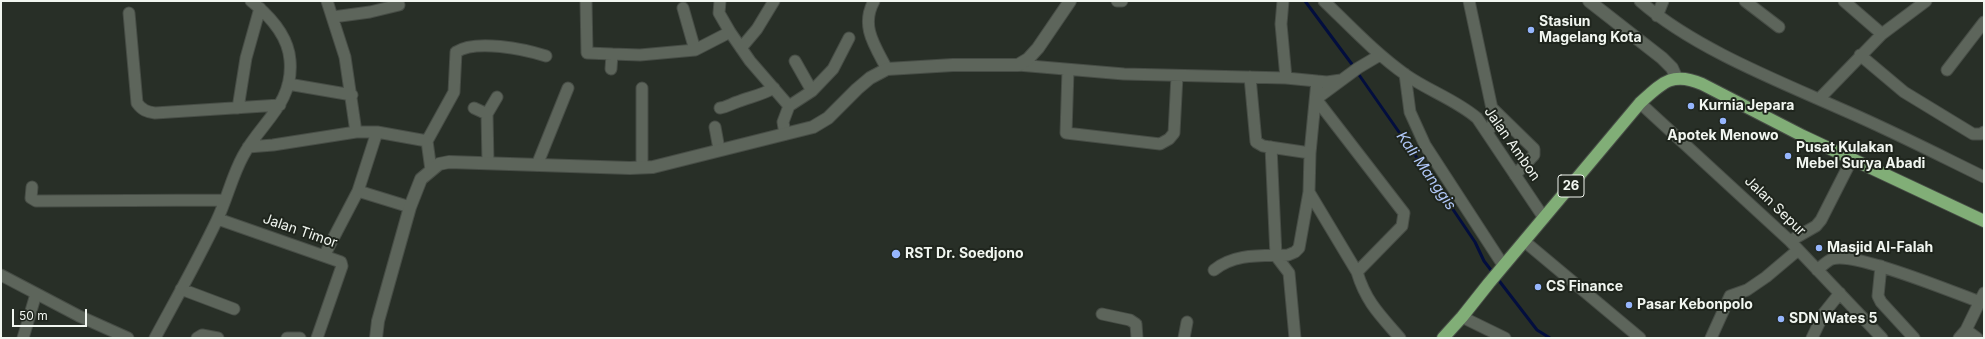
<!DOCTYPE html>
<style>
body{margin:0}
#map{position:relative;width:1985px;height:339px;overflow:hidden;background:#282f27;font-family:Inter,sans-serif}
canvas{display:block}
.frame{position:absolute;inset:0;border:2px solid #f1f6f0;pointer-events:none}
.scale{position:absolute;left:12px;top:309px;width:75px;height:18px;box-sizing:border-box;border:2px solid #f1f6f0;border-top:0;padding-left:5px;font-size:12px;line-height:14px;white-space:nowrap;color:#f1f6f0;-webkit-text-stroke:3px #1f251d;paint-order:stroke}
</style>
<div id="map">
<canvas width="1985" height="339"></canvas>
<div class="frame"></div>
<div class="scale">50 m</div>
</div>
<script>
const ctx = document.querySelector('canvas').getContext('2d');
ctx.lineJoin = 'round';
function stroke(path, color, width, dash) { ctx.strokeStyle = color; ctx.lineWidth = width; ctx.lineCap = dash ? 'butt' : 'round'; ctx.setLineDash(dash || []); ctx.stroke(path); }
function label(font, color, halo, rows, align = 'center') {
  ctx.font = font + ' Inter,sans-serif'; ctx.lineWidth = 4; ctx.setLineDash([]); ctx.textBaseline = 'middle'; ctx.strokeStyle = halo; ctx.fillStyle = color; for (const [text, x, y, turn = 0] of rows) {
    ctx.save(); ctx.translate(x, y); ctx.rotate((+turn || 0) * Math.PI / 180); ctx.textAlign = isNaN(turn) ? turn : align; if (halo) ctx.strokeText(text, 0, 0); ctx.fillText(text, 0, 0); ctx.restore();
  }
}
stroke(new Path2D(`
 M1305,1L1354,67
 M1357,72L1450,205L1475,242L1484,261L1494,274
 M1497,278L1537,330L1550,338`), '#030e3e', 3);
const street = new Path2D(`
 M327,1L345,57L356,132
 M586,1L587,53L612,54L611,69
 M720,1L719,13L730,32L750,61L789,106L783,122L785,134
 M874,1C860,26 875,46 887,69
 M1117,1H1122
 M1283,1L1281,24L1286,78
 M1324,1C1350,26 1376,54 1406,75C1429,91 1456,100 1477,118L1544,218
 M1469,1L1494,118L1492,126L1487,132
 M1640,1C1695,49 1781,82 1848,112C1894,132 1939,155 1984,177
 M1745,1L1779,27
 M1844,1L1882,34
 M683,8L695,50L730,32
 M129,13L137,103C142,110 147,112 155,113L280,105
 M1657,16L1663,1
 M333,17L370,12L399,5
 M741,48L757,29L774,1
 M612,54L640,55L695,50
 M1380,55L1358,68L1316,99L1404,213L1402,226L1357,272C1366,302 1380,315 1400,338
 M1860,55L1904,92L1973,134H1981L1984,132
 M795,61L812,91
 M1018,65L1124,74L1286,78L1327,82L1341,80
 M1068,70L1066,133L1160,144L1169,139L1174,133L1177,76
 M1947,70L1984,22
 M1405,74L1410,112L1425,145L1503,265
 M1250,77L1256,142L1263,146L1310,153
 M288,84L352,95
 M642,88V167
 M1819,99L1882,34L1926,1
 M1640,103L1790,241L1882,338
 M789,106L812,91L833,69L849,38
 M238,108L246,58L260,8
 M474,108L487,114L488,163
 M720,108C727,107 731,104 737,102C750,97 762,95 774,88
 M1492,108L1534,149V155L1515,175
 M487,114L497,97
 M715,127L719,149
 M427,141L454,92L456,52C476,39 524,49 546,56
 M248,147L273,145L356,132H377L427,141L431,170
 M1271,147L1276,256L1289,273L1295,338
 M537,165L568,88
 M32,187L31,198L36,201L224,200
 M358,191L410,207
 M1309,192L1357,272
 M218,219L341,262L342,266L317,338
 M1524,241L1640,338
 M1790,241L1816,226L1821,220L1852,159
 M324,256L358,191L377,132
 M1881,266L1878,296L1881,302L1914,338
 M1214,270C1235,253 1262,256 1288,255L1295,252L1299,248L1309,192L1310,153L1317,81
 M1817,270C1822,266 1827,261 1832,259C1854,251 1955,293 1980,302
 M1,275L79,316L128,338
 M181,289L234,309
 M1102,314L1130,320L1136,324L1137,338
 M1462,317L1505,338
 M1966,330L1977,338
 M23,338L36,294
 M155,338C176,299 198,260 217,220C227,199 232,176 243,156C261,122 294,104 290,60C288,35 270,16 251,1
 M197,338L202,335L218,338
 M287,338H300
 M1184,338L1187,322
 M1711,338L1730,296L1747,290L1766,277L1798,250
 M1812,338L1824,313L1840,293
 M1959,338L1966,330L1984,293`);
const secondary = new Path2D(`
 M1589,1L1662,58L1672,68L1676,77
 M376,338L378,321L410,207L421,179L439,164L449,162L630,168L653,167L813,127L828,118L857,89L870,78L887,69L953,65H1018L1028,59L1038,48L1070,1`);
const highway = new Path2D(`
 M1443,338L1462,317L1489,283L1640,103C1662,83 1672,71 1702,84L1803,136L1984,221`);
stroke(street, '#474d46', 13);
stroke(secondary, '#474d46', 14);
stroke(highway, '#474d46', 14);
stroke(street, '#5d655b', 11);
stroke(secondary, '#5d655b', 12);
stroke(highway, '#81ae77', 12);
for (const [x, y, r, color] of [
 [1531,30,4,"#96b6fd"],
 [1691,106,4,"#96b6fd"],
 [1723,121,4,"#96b6fd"],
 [1788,156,4,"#96b6fd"],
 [1819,248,4,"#96b6fd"],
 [896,254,5,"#96b6fd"],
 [1538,287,4,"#96b6fd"],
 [1629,305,4,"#96b6fd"],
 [1781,319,4,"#96b6fd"]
]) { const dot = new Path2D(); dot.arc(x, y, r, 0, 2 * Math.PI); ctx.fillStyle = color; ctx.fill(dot); stroke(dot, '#1f251d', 1.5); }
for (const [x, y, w] of [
 [1571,186,26]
]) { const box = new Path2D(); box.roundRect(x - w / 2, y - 11, w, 22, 3); ctx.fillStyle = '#1f251d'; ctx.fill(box); stroke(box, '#f1f6f0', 1); }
label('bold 13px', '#f1f6f0', null, [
 ["26",1571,186]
]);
label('bold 14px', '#f1f6f0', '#1f251d', [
 ["Stasiun",1539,22],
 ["Magelang Kota",1539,38],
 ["Kurnia Jepara",1699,106],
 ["Apotek Menowo",1723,136,"center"],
 ["Pusat Kulakan",1796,148],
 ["Mebel Surya Abadi",1796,164],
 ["Masjid Al-Falah",1827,248],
 ["RST Dr. Soedjono",905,254],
 ["CS Finance",1546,287],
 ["Pasar Kebonpolo",1637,305],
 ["SDN Wates 5",1789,319]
], 'left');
label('14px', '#f1f6f0', '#1f251d', [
 ["Jalan Ambon",1512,144,55],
 ["Jalan Sepur",1775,206,44],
 ["Jalan Timor",300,231,19]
]);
label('italic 15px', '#b1c8f9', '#1f251d', [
 ["Kali Manggis",1426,171,55]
]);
</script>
